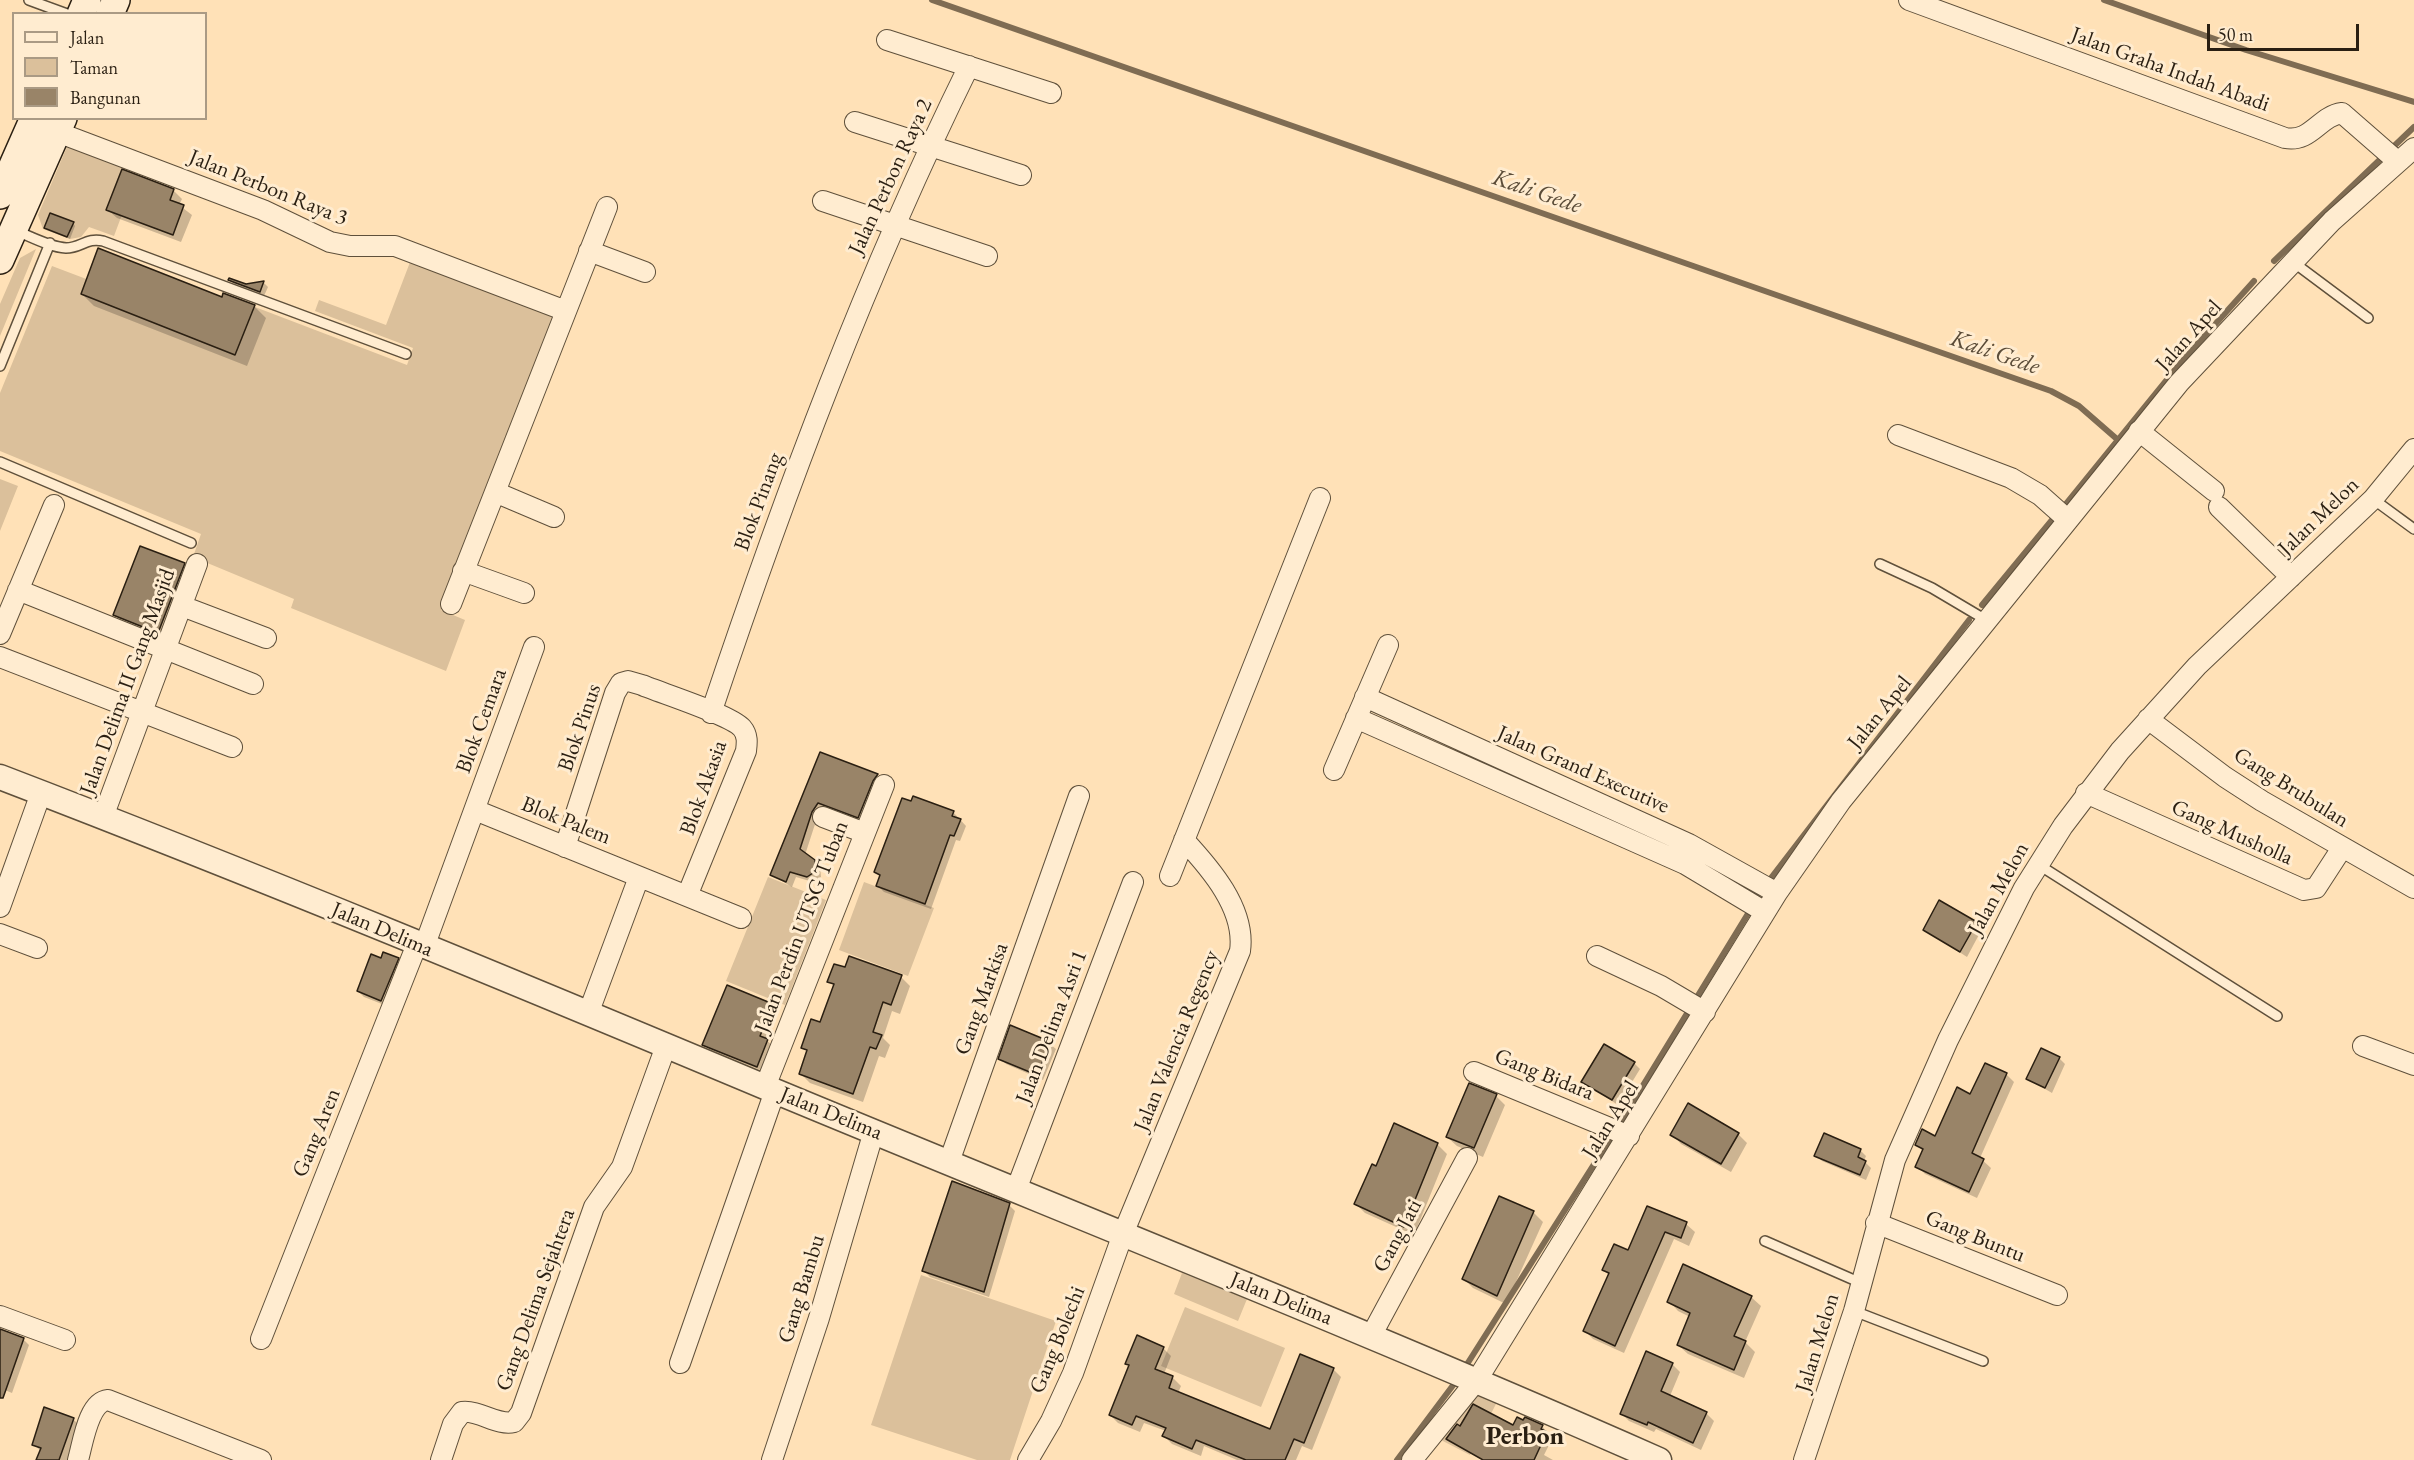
<!DOCTYPE html>
<style>
body{margin:0}
#map{position:relative;width:2414px;height:1460px;overflow:hidden;background:#ffe1b7;font-family:"EB Garamond",serif}
canvas{display:block}
.legend{position:absolute;left:12px;top:12px;width:195px;height:108px;box-sizing:border-box;background:#ffecd0;border:2px solid #aa9a84;margin:0;padding:8px 10px;list-style:none;font-size:18px;color:#2a1f12}
.legend li{display:flex;align-items:center;gap:12px;height:30px}
.legend b{width:30px;border:2px solid #aa9a84}
.scale{position:absolute;left:2207px;top:24px;width:152px;height:27px;box-sizing:border-box;border:3px solid #2a1f12;border-top:0;padding-left:8px;font-size:18px;line-height:21px;white-space:nowrap;color:#2a1f12;-webkit-text-stroke:4px #ffecd0;paint-order:stroke}
</style>
<div id="map">
<canvas width="2414" height="1460"></canvas>
<ul class="legend">
<li><b style="height:8px;background:#ffecd0"></b>Jalan</li>
<li><b style="height:16px;background:#dbc09b"></b>Taman</li>
<li><b style="height:16px;background:#998468"></b>Bangunan</li>
</ul>
<div class="scale">50 m</div>
</div>
<script>
const ctx = document.querySelector('canvas').getContext('2d');
ctx.lineJoin = 'round';
function paint(path, color) { ctx.fillStyle = color; ctx.fill(path, 'evenodd'); }
function stroke(path, color, width, dash) { ctx.strokeStyle = color; ctx.lineWidth = width; ctx.lineCap = dash ? 'butt' : 'round'; ctx.setLineDash(dash || []); ctx.stroke(path); }
function label(font, color, halo, rows, align = 'center') {
  ctx.font = font + ' "EB Garamond",serif'; ctx.lineWidth = 6; ctx.setLineDash([]); ctx.textBaseline = 'middle'; ctx.strokeStyle = halo; ctx.fillStyle = color; for (const [text, x, y, turn = 0] of rows) {
    ctx.save(); ctx.translate(x, y); ctx.rotate((+turn || 0) * Math.PI / 180); ctx.textAlign = isNaN(turn) ? turn : align; if (halo) ctx.strokeText(text, 0, 0); ctx.fillText(text, 0, 0); ctx.restore();
  }
}
paint(new Path2D(`
 M69,142L139,169L114,236L89,227L81,237L70,239L43,229L38,215Z
 M36,249L0,336V304L20,258Z
 M412,257L559,313L441,610L465,620L446,671L291,608L294,599L193,557L201,534L0,451V393L52,266L242,338L255,307L407,365L413,348L315,311L319,300L386,325Z
 M0,479L18,486L0,531Z
 M768,877L826,900L785,1005L726,981Z
 M864,882L934,908L908,976L839,950Z
 M1182,1273L1247,1299L1238,1321L1174,1294Z
 M921,1275L1056,1321L1010,1460H977L871,1425Z
 M1185,1307L1285,1348L1261,1407L1161,1366Z
 M1480,1394L1499,1398L1470,1455L1439,1439L1476,1395Z`), '#dbc09b');
paint(new Path2D(`
 M173,190L182,199L179,205L192,215L181,242L117,218L108,210Z
 M73,223L75,226L70,239L46,228Z
 M230,280L246,286L264,283L268,287L264,296L235,285Z
 M82,294L222,299L254,306L266,318L247,366L94,306Z
 M184,564L193,574L168,641L124,624L115,615Z
 M821,753L877,776L883,781L864,822L817,818L805,855L820,867L821,877L813,882L796,877L792,887L772,875Z
 M953,812L966,826L960,841L956,840L931,909L884,892L878,886L881,877L876,872Z
 M1976,923L1982,929L1967,957L1925,930Z
 M398,959L404,965L387,1006L364,997L358,991L381,960Z
 M901,977L910,986L900,1014L892,1011L883,1038L890,1045L885,1058L879,1056L863,1102L810,1083L800,1073L808,1052L803,1047L821,1024L835,987L829,981Z
 M772,1005L778,1011L766,1040L773,1046L763,1071L710,1050L704,1045Z
 M1050,1044L1056,1049L1043,1080L1006,1064L1000,1058Z
 M2059,1058L2065,1064L2052,1093L2028,1079Z
 M1634,1063L1640,1069L1618,1105L1583,1082Z
 M2006,1074L2014,1082L1980,1158L1991,1168L1977,1198L1925,1174L1917,1166L1924,1152L1917,1145L1936,1138L1971,1096Z
 M1496,1096L1505,1105L1483,1157L1457,1146L1447,1137Z
 M1395,1125L1438,1145L1447,1154L1414,1235L1365,1213L1356,1204L1376,1168Z
 M1672,1134H1738L1747,1143L1731,1172L1681,1144Z
 M1860,1150L1866,1156L1864,1161L1871,1168L1866,1180L1822,1161L1816,1155Z
 M1500,1198L1534,1213L1543,1222L1506,1304L1473,1288L1464,1279Z
 M1009,1205L1015,1211L989,1297L930,1277L924,1271Z
 M1648,1208L1686,1224L1695,1232L1689,1246L1674,1239L1624,1353L1593,1339L1585,1331L1609,1275L1604,1270L1629,1252Z
 M1751,1297L1761,1306L1745,1342L1755,1352L1744,1378L1688,1354L1678,1345L1690,1317L1678,1311L1669,1301Z
 M0,1336L23,1339L29,1345L12,1393L0,1388Z
 M1163,1348L1171,1356L1164,1374L1173,1378L1181,1386L1178,1393L1270,1431L1333,1369L1341,1377L1312,1450L1302,1446L1296,1460H1237L1204,1446L1201,1456L1172,1444L1164,1436L1166,1431L1144,1423L1140,1432L1118,1423L1110,1415L1130,1366L1127,1363Z
 M1672,1364L1680,1372L1670,1396L1706,1413L1714,1421L1701,1450L1656,1429L1654,1432L1629,1421L1622,1414Z
 M73,1419L79,1425L67,1460H38L41,1451L33,1444Z
 M1542,1426L1552,1439L1544,1455L1553,1460H1483L1448,1439L1514,1427Z`), '#0003');
stroke(new Path2D(`
 M932,0L2051,391L2079,406L2118,440
 M2104,0L2246,50L2414,102
 M2274,261L2414,127
 M2066,504L2183,360L2254,281
 M1982,605L2052,520
 M1771,878L1969,620
 M1620,1123L1749,912
 M1464,1369L1610,1139
 M1397,1460L1457,1380`), '#7f6c53', 6);
const building = new Path2D(`
 M122,169L174,189L170,200L184,205L173,235L106,210Z
 M50,213L74,222L67,237L44,228Z
 M98,248L222,297L223,293L255,305L235,355L81,294Z
 M229,278L246,284L264,281L260,292L228,280Z
 M140,546L185,563L158,633L113,615Z
 M820,752L878,774L873,781L858,818L818,803L812,812L800,849L815,860L816,871L807,877L790,872L786,882L770,875Z
 M913,796L954,811L952,816L961,819L954,836L950,835L925,904L876,886L880,875L874,872L902,798L911,801Z
 M1939,900L1977,922L1960,952L1923,930Z
 M383,952L399,958L381,1001L357,991L371,954L381,958Z
 M849,956L902,975L891,1005L883,1002L873,1032L882,1035L876,1049L870,1047L853,1094L799,1074L807,1050L801,1048L811,1019L820,1022L834,984L827,982L834,964L845,967Z
 M727,985L773,1004L760,1036L768,1039L757,1067L702,1045Z
 M1010,1025L1051,1042L1037,1075L998,1059Z
 M1604,1044L1635,1062L1612,1100L1581,1082Z
 M2041,1048L2060,1057L2045,1088L2026,1079Z
 M1985,1063L2007,1073L1972,1153L1984,1159L1969,1192L1915,1167L1923,1149L1915,1145L1922,1129L1935,1136L1957,1087L1970,1094Z
 M1469,1083L1497,1094L1474,1148L1446,1137Z
 M1688,1103L1739,1133L1721,1164L1670,1135Z
 M1394,1123L1438,1143L1404,1227L1354,1204L1372,1164L1376,1166Z
 M1824,1133L1861,1149L1858,1157L1866,1161L1860,1175L1814,1156Z
 M952,1181L1010,1203L984,1292L922,1271Z
 M1499,1196L1534,1211L1497,1296L1462,1279Z
 M1647,1206L1687,1222L1681,1238L1665,1232L1615,1346L1583,1331L1609,1273L1602,1270L1614,1244L1628,1250Z
 M1683,1264L1752,1296L1734,1336L1746,1341L1734,1370L1677,1345L1690,1313L1667,1302Z
 M0,1329L24,1338L3,1398H0Z
 M1137,1335L1164,1347L1155,1369L1173,1376L1169,1388L1270,1429L1300,1354L1334,1368L1304,1443L1294,1439L1285,1460H1246L1196,1440L1192,1449L1162,1436L1166,1428L1136,1416L1132,1425L1109,1415L1129,1365L1125,1364Z
 M1646,1351L1673,1363L1661,1391L1707,1412L1693,1443L1648,1422L1647,1425L1620,1414Z
 M1473,1404L1513,1425L1517,1417L1523,1420L1525,1417L1543,1425L1541,1429L1547,1432L1534,1460H1483L1446,1439L1457,1424L1460,1426Z
 M44,1407L74,1418L59,1460H36L41,1448L32,1445Z`);
paint(building, '#998468');
stroke(building, '#2a1f12', 1.5);
const service = new Path2D(`
 M29,0L67,14
 M14,230C30,236 49,247 66,248C81,248 87,237 103,241L406,354
 M2293,262L2368,318
 M0,366L50,243
 M0,462L191,543
 M2373,499L2414,529
 M1880,564L1932,588L1986,620
 M2039,865L2277,1016
 M1765,1241L1861,1283
 M1854,1311L1983,1361`);
const minor = new Path2D(`
 M1909,0L2285,138C2311,143 2319,116 2342,113L2397,161
 M887,40L1051,93
 M855,122L1021,175
 M57,132L263,210L330,242L350,246H395L566,311
 M823,201L987,256
 M589,251L645,272
 M2139,431L2214,491
 M1898,435L2011,478L2040,495L2067,519
 M495,492L554,517
 M2219,507L2291,577
 M463,571L524,593
 M18,590L253,684
 M451,604L607,207
 M182,606L266,638
 M0,634L54,505
 M0,657L232,747
 M1365,697L1689,844L1777,893
 M711,713C785,492 866,275 969,66
 M1356,718L1685,864L1765,912
 M2148,719L2225,777L2262,801L2414,888
 M1334,770L1388,645
 M2086,793L2304,890L2316,888L2342,848
 M475,810L741,918
 M103,817L197,564
 M823,817L865,833
 M565,847L615,693L621,683L628,681L642,685C661,693 731,715 742,728C748,735 747,743 746,751L687,896
 M1170,876L1320,498
 M0,907L41,793
 M0,934L37,948
 M424,947L534,647
 M1597,956L1661,986L1705,1012
 M588,1014L639,877
 M2363,1046L2414,1065
 M1474,1072L1629,1136
 M765,1087L884,785
 M949,1162L1079,796
 M1016,1190L1133,882
 M1876,1223L2057,1295
 M0,1316L65,1340
 M1371,1336L1467,1158
 M261,1339L417,944
 M680,1363L775,1091
 M78,1460C83,1443 88,1402 108,1400L261,1460
 M441,1460L453,1424L462,1412C480,1410 497,1426 514,1422L521,1413L594,1207L622,1167L666,1046
 M772,1460L819,1318L874,1131
 M1028,1460L1051,1421L1073,1373L1123,1234L1240,951C1246,909 1210,868 1184,840
 M1412,1460L1477,1380L1777,893L1841,801L2179,383L2332,221L2414,148
 M1804,1460L1854,1311L1895,1160L1948,1040L2024,888L2063,826L2120,751L2197,666L2373,499L2414,449`);
const tertiary = new Path2D(`
 M0,777C261,877 519,984 777,1092C1071,1214 1367,1331 1659,1460`);
const secondary = new Path2D(`
 M81,14L87,0
 M110,14L116,0
 M0,195L34,118
 M0,260L63,118`);
stroke(service, '#5f503b', 12);
stroke(minor, '#5f503b', 22);
stroke(tertiary, '#5f503b', 27);
stroke(secondary, '#2a1f12', 30);
stroke(service, '#ffecd0', 9);
stroke(minor, '#ffecd0', 20);
stroke(tertiary, '#ffecd0', 24);
stroke(secondary, '#ffecd0', 27);
label('22px', '#2a1f12', '#ffecd0', [
 ["Jalan Graha Indah Abadi",2170,70,20],
 ["Jalan Perbon Raya 2",891,177,-65],
 ["Jalan Perbon Raya 3",268,188,22],
 ["Jalan Apel",2189,336,-48],
 ["Blok Pinang",759,502,-70],
 ["Jalan Melon",2319,517,-44],
 ["Jalan Delima II Gang Masjid",128,682,-70],
 ["Jalan Apel",1880,713,-51],
 ["Blok Cemara",482,721,-70],
 ["Blok Pinus",580,728,-71],
 ["Jalan Grand Executive",1583,770,24],
 ["Blok Akasia",704,788,-70],
 ["Gang Brubulan",2291,788,32],
 ["Blok Palem",566,821,22],
 ["Gang Musholla",2232,833,24],
 ["Jalan Melon",1999,889,-61],
 ["Jalan Perdin UTSG Tuban",802,927,-69],
 ["Jalan Delima",382,930,23],
 ["Gang Markisa",982,999,-70],
 ["Jalan Delima Asri 1",1052,1027,-69],
 ["Jalan Valencia Regency",1177,1041,-68],
 ["Gang Bidara",1544,1075,22],
 ["Jalan Delima",831,1114,22],
 ["Jalan Apel",1611,1120,-58],
 ["Gang Aren",317,1133,-68],
 ["Gang Jati",1398,1236,-62],
 ["Gang Buntu",1975,1237,22],
 ["Gang Bambu",802,1289,-73],
 ["Jalan Delima",1281,1299,22],
 ["Gang Delima Sejahtera",536,1300,-70],
 ["Gang Bolechi",1058,1340,-68],
 ["Jalan Melon",1818,1343,-73]
]);
label('italic 24px', '#5b4c38', '#ffecd0', [
 ["Kali Gede",1537,192,19],
 ["Kali Gede",1995,353,19]
]);
label('bold 26px', '#2a1f12', '#ffecd0', [
 ["Perbon",1525,1437]
]);
</script>
